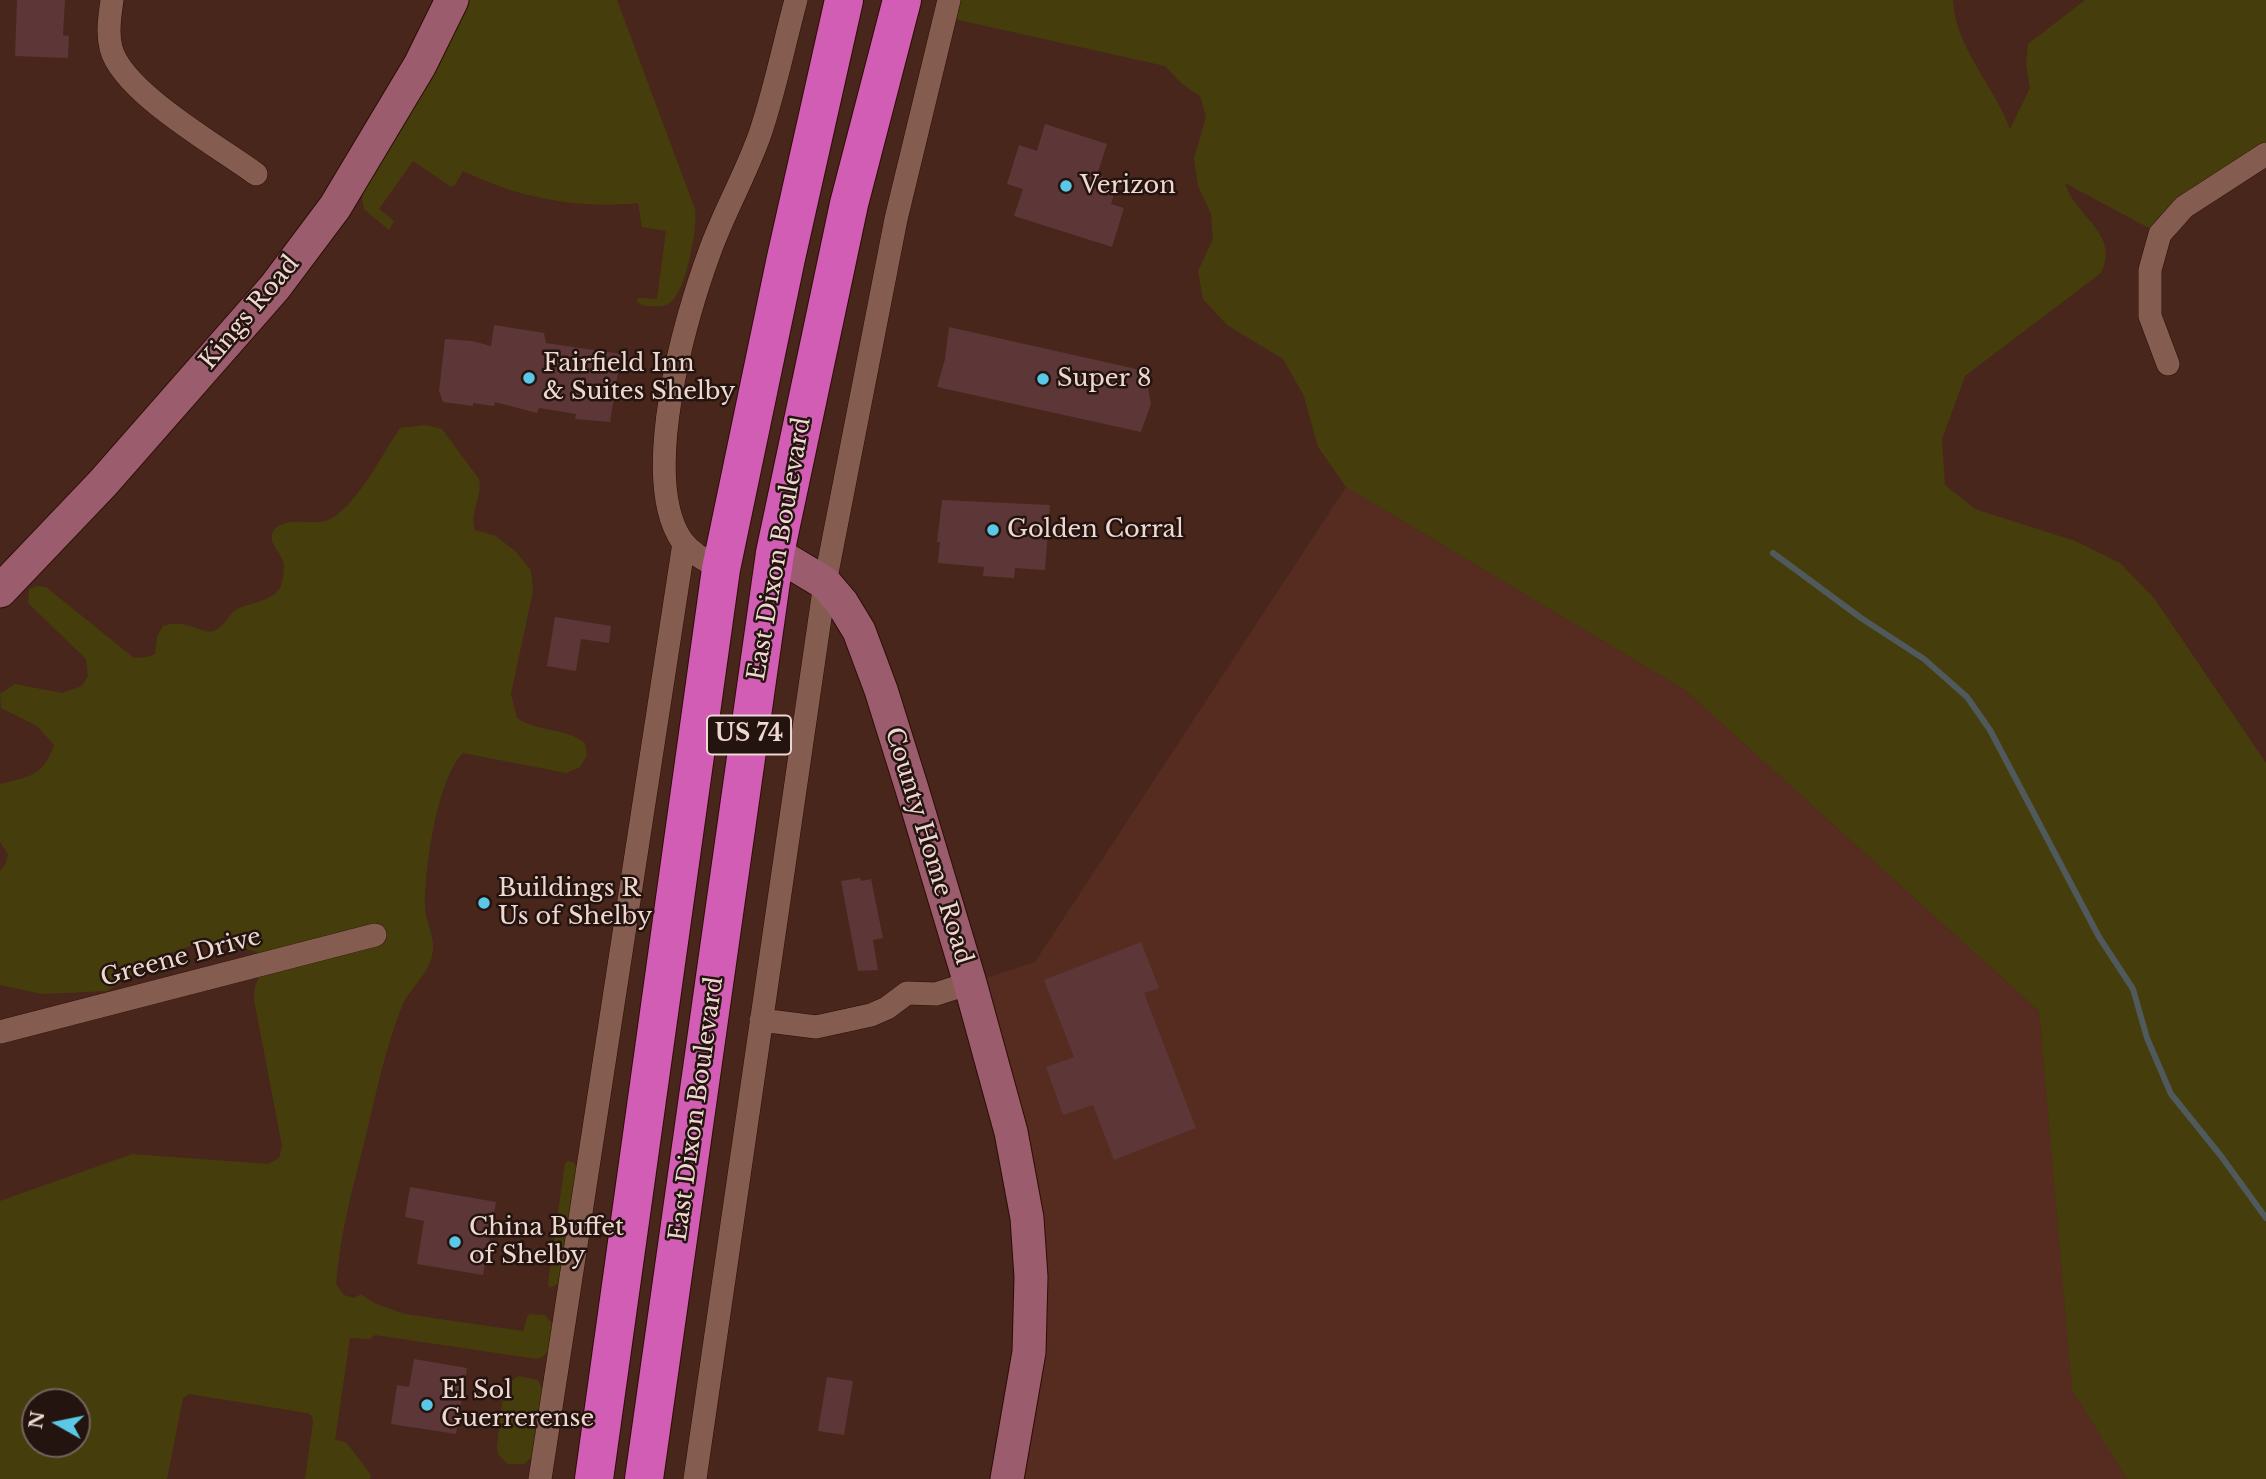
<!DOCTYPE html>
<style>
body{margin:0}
#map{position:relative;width:2266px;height:1479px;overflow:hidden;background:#48261b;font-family:"Libre Baskerville",serif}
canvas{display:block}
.north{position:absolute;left:21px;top:1388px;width:70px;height:70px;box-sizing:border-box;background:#24140f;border:2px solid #75625d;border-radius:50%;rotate:279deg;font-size:19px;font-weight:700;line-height:28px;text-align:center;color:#efd8d1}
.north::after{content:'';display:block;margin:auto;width:24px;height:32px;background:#5ac8e6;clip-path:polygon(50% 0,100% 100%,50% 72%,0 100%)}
</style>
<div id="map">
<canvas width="2266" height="1479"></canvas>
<div class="north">N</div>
</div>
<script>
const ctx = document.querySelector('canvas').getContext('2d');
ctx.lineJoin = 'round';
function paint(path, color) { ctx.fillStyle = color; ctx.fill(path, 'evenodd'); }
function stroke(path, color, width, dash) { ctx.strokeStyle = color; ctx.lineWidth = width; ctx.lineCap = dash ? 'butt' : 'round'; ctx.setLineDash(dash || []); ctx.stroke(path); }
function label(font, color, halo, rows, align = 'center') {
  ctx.font = font + ' "Libre Baskerville",serif'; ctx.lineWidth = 5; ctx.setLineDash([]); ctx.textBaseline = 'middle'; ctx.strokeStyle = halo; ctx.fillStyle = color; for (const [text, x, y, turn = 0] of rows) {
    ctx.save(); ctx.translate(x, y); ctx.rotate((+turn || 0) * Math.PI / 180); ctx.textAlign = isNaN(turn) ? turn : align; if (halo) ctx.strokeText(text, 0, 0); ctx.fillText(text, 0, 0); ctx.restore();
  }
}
paint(new Path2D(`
 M1346,487L1685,690L2039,1011L2072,1388L2127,1479H1007L1031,1277L970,983L1035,962Z`), '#552c1f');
paint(new Path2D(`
 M465,0H617L695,209C698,227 686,287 673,300C668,306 660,307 653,306C646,306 642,306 637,301L638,298L657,299L666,231L642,227L638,203C576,209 519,198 463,171L455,185L451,187L413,161L379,209L394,221L389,230L364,209L362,199L364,186Z
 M949,0H1953C1954,9 1955,19 1958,27C1970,63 1997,94 2010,129L2030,88L2026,65L2028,44L2085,0H2266V154L2160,234L2065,183C2075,217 2121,234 2101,273L1965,376L1942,439L1945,485L1975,509L2075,541L2120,563L2154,598L2266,763V1479H2127L2072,1389L2039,1011L1685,690L1346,487L1318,447L1304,396L1283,359L1227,325L1203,299L1198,271L1213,239L1211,214L1198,186L1194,158L1206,117L1200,96L1182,84L1165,66L945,17Z
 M425,425L442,429L479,479C483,496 469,513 475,530L496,536L516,552L531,570L533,591L511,694L517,718C538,732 566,728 585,743L587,755L580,767L566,773L463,753C437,778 425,868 425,905C425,923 437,937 432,956C428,975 409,989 402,1006C385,1049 376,1094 365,1139C353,1187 340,1234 336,1284L344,1295L354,1298L361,1294L376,1304L405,1314L523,1331L527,1317L530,1314L545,1315L553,1325C551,1339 553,1355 537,1359L375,1335L370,1339L350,1338L335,1440L346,1442L371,1475L370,1479H305L313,1422L312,1416L307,1413L189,1394L183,1398L167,1479H0V1201L132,1154L268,1164L279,1158L282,1146L254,1000L255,986L262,971L257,952L241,947L196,944L168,954L107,991L42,994L0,985V871L6,863L8,854L0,842V784C29,777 44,776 54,745L37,726L1,708L0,694L15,684L62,693L82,686L88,676L86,659L28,603L29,589L36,586L46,587L134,658L147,657L155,654L157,636L163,626C187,618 202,635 214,631C225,627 228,614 237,609C252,602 277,601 282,583C283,577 285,566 283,561C280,551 264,539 276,528C290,516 313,526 328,520C354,510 384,452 400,428ZM35,1402H77V1444H35Z
 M568,1161L573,1162L577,1168L561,1279L558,1284L549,1288L548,1283L565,1163Z
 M519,1376L538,1380L543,1391L532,1457L524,1464H507L498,1454L497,1447C500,1428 499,1383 519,1376Z`), '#463d0d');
stroke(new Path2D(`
 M1773,553L1861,618L1924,659L1967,697L1990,730L2099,937L2133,989L2147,1038L2171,1094L2221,1156L2266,1218`), '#50595b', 6);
paint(new Path2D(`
 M17,0H65L63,35L69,36L68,58L15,56Z
 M1045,124L1107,144L1097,175L1118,181L1111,204L1124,208L1112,247L1014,216L1023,189L1007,184L1019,145L1037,151Z
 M494,325L544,333L546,343L621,354L610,422L575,419L576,414L539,408L537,413L495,402L494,406L473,403V406L443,402L439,391L445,339L472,341L491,346Z
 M949,327L1145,371L1151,404L1141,432L937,387L945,359Z
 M942,500L1050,505L1045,570L1015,568L1014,578L983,576L984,567L938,563L940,542H937Z
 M555,617L611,626L609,643L581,639L576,671L547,666Z
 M860,878L861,881L871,879L883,938L873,940L878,970L858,971L841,881Z
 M1141,942L1159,988L1144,993L1196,1128L1114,1160L1093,1105L1063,1115L1046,1067L1074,1057L1044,980Z
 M410,1187L496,1202L483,1275L417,1264L424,1221L405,1217Z
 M414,1359L467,1368L456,1434L391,1424L397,1385L409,1387Z
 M827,1377L853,1381L844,1435L818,1431Z`), '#5d3637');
const street = new Path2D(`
 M112,0C110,15 107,33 111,48C122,92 218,146 256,174
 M2168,364L2150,316V270L2160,234L2184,207L2266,154
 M721,569C707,561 692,554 682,541C639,478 685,318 710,251C724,212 746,174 760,134C775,90 784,44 796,0
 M761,1020L816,1027L871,1015L887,1008L907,993L936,994L970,983
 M0,1032L375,935
 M540,1479L684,543
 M695,1479L825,583L896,219L949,0`);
const secondary = new Path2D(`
 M775,553L825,583L842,603L859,631L881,690L912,789L970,983L1011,1132L1027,1218L1031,1277L1029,1352L1007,1479
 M0,591L103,483L275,287L335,207L420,65L452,0`);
const highway = new Path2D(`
 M594,1479L721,569L786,258L844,0
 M644,1479L775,553L849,204L902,0`);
stroke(street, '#2d0d04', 24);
stroke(secondary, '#2d0d04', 35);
stroke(highway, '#2d0d04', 40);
stroke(street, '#845d50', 23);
stroke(secondary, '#9b5d6e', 33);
stroke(highway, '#d25db4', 38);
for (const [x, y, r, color] of [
 [1066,186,7,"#5ac8e6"],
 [529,378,7,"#5ac8e6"],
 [1043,379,7,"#5ac8e6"],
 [993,530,7,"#5ac8e6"],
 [484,903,7,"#5ac8e6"],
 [455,1242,7,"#5ac8e6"],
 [427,1405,7,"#5ac8e6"]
]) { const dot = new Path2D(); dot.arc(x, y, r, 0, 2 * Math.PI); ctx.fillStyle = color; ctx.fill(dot); stroke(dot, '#24140f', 2.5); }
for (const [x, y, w] of [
 [749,735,84]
]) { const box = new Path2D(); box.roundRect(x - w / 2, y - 19.5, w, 39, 5); ctx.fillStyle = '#24140f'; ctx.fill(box); stroke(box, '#efd8d1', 2); }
label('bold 23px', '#efd8d1', null, [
 ["US 74",749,735]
]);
label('24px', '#efd8d1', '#24140f', [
 ["Verizon",1080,186],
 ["Fairfield Inn",543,364],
 ["& Suites Shelby",543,392],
 ["Super 8",1057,379],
 ["Golden Corral",1007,530],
 ["Buildings R",498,889],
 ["Us of Shelby",498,917],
 ["China Buffet",469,1228],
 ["of Shelby",469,1256],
 ["El Sol",441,1391],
 ["Guerrerense",441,1419]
], 'left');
label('24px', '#efd8d1', '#24140f', [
 ["Kings Road",250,313,-50],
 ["East Dixon Boulevard",780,549,-80],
 ["County Home Road",928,846,73],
 ["Greene Drive",181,958,-15],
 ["East Dixon Boulevard",697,1109,-82]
]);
</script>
